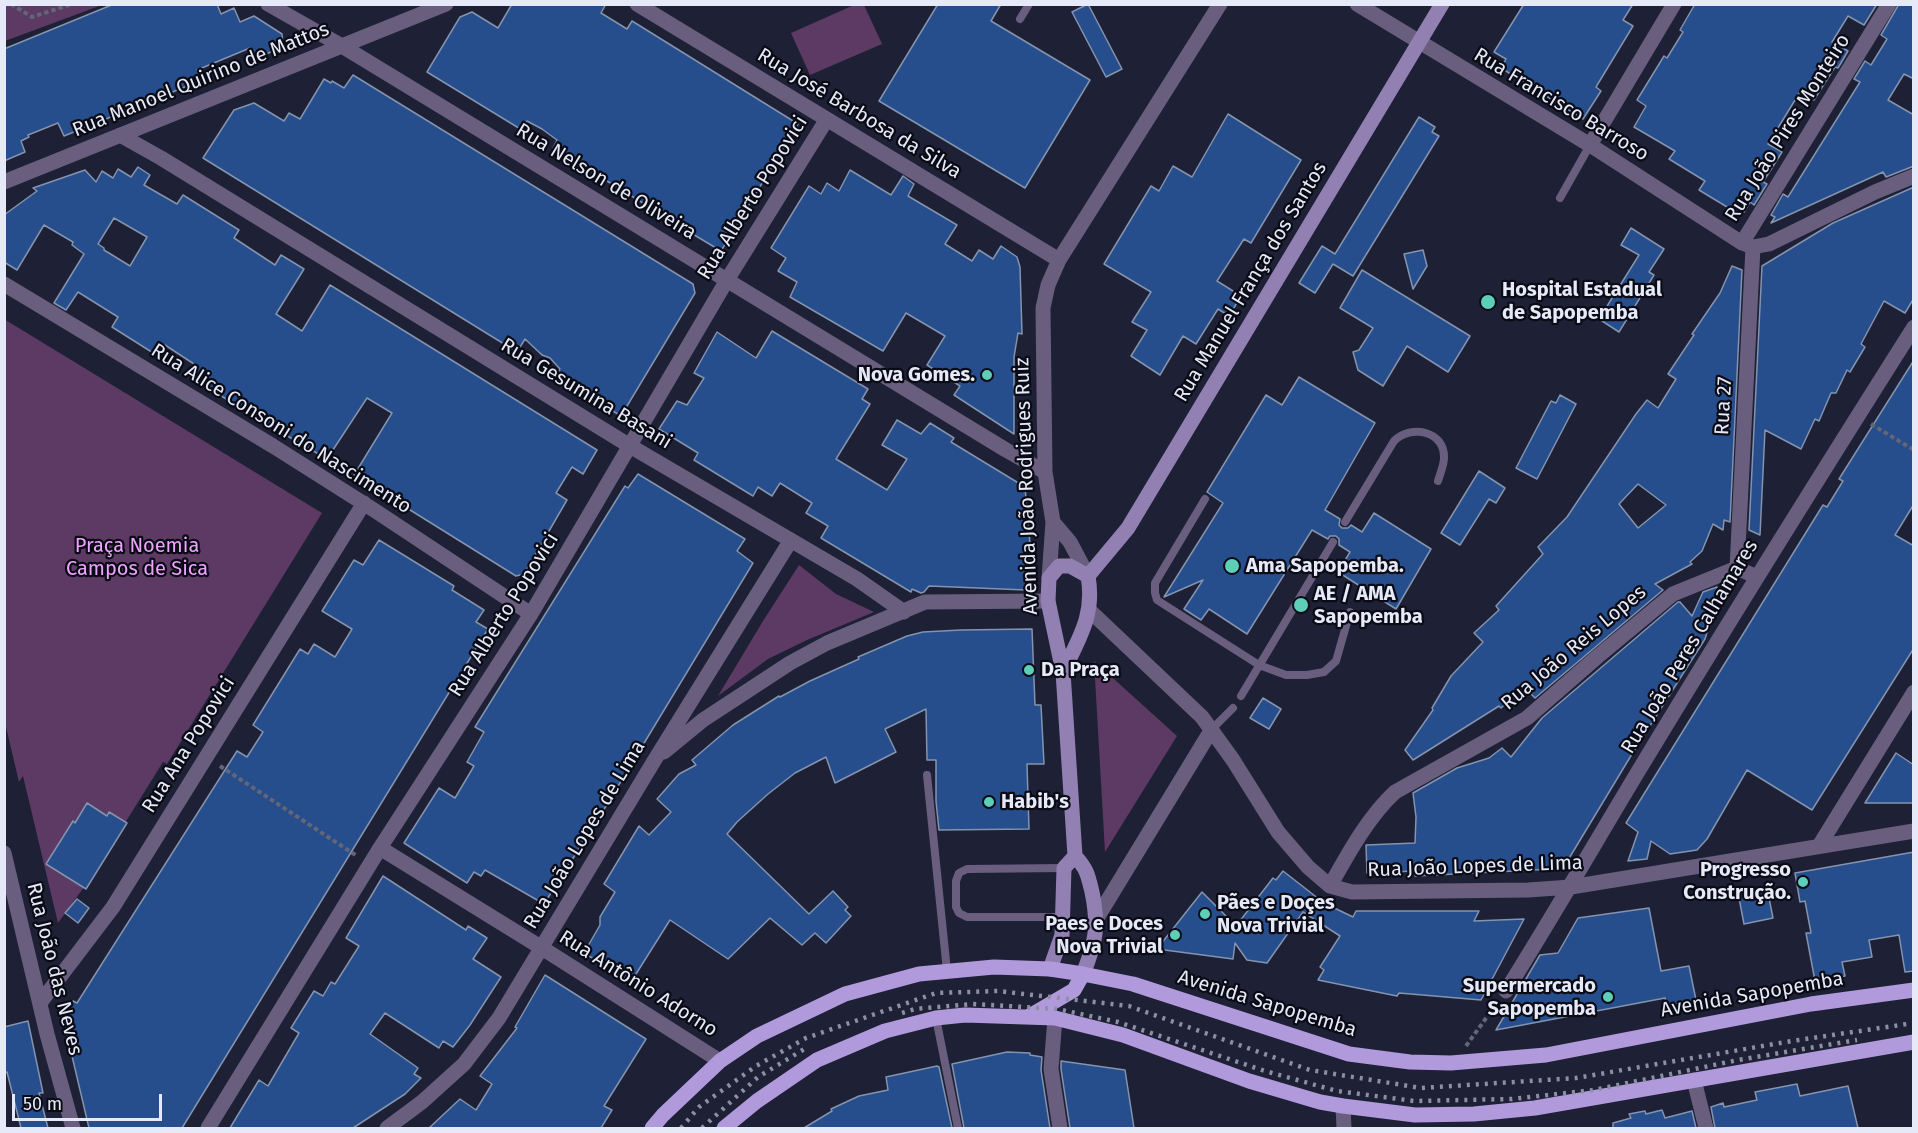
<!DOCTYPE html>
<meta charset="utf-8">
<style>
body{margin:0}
#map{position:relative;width:1918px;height:1133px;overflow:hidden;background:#1e2036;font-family:"Fira Sans",sans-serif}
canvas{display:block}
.frame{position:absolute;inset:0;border:6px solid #e6e9f8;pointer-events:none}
.scale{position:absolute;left:12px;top:1094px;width:150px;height:27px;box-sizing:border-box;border:3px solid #e6e9f8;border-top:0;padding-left:8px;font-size:18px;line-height:21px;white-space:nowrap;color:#e6e9f8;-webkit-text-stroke:4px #0a0b14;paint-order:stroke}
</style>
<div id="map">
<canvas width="1918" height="1133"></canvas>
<div class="frame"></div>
<div class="scale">50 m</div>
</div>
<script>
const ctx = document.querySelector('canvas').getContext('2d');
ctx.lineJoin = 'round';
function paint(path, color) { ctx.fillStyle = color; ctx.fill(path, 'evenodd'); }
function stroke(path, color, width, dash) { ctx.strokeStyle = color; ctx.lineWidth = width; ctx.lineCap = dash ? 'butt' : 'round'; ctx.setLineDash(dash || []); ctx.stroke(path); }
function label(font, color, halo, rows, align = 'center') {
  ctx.font = font + ' "Fira Sans",sans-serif'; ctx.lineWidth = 4.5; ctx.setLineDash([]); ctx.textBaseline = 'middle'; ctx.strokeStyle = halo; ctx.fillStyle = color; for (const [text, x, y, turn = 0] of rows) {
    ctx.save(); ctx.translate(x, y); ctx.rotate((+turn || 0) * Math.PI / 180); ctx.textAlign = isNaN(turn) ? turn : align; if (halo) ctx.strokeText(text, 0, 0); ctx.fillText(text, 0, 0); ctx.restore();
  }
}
paint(new Path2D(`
 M5,4H102V5L5,41Z
 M854,5H864L882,44L810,75L791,33Z
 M4,319L322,513L167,764L163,762L92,876L58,923L23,776L19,782L5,723Z
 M799,565L836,594L874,612L807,640L768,659L718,696L763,621Z
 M1094,661L1177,736L1105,852Z`), '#5c3a63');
const building = new Path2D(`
 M114,4H217L221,14L234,8L240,22L254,16L282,34L283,47L254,59L250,48L197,70L202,80L64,136L58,123L28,135L29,137L21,141L25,152L4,161V49Z
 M512,4H606L601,13L627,29L632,21L798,124L721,251L676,224V225L655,213L656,211L553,148L557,140L542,129L527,121L522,130L427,72L460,17L472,12L498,28Z
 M938,4H1001L991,21L1090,80L1025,188L879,101Z
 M1088,4L1122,69L1106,77L1072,12Z
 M1524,4H1633L1623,20L1633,26L1596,87L1601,91L1583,119L1501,68L1506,59L1494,52Z
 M1695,4H1877L1864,25L1848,16L1832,42L1848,51L1838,68L1835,67L1814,100L1800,92L1768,144L1782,152L1763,182L1767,184L1754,205L1750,202L1744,212L1737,213L1699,190L1705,181L1669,159L1675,151L1634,127L1646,106L1637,100L1664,56L1667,58L1683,32L1680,30Z
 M1899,4H1914V79L1904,74L1888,100L1914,115V166L1886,177L1883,172L1771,223L1775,217L1771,215L1783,194L1788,197L1860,82L1854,79L1865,61L1871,65L1887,39L1881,35Z
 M353,75L693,284L695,293L621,416L556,376L560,369L550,358L542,355L525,339L517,352L203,158L234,110L254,103L284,121L289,113L300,119L324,79L331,83L332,81L344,88Z
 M1228,114L1301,160L1251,243L1244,239L1217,281L1241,296L1229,316L1218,309L1196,344L1183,336L1160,375L1131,356L1147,330L1132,322L1151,292L1104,264L1151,186L1159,191L1173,166L1192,177Z
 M1419,117L1435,127L1432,132L1439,136L1353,276L1333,264L1315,293L1299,283L1322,246L1335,254Z
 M138,167L150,175L144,185L177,204L183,195L239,230L234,238L275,265L281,255L304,269L276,314L302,331L330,285L597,450L583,474L572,467L556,493L567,500L524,574L516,576L354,475L392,413L367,398L327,459L248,413L187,374L194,364L165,345L158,356L112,327L118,317L78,292L66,310L54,303L84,254L72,245L73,242L44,225L17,270L4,262V215L37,191L33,188L85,170L96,182L102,171L113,178L118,169L131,177ZM114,218L147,237L130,266L104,250V248L98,244Z
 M850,170L891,195L903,176L914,184L908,196L957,225L945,244L972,261L979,250L993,259L1001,246L1017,257L1020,267L1022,334L1018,333L1014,357V434L954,395L960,386L927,365L945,336L906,313L883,351L790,297L797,282L778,271L786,258L771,248L809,186L821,194L827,183L839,191Z
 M1914,187V298L1905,313L1884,301L1861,344L1865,347L1850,372L1847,370L1836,393H1831L1819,421L1815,419L1801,449L1765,430L1760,535L1749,530L1762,266L1833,223Z
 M1631,228L1664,249L1649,272L1654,275L1619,332L1599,319L1639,255L1621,245Z
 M1423,250L1427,266L1413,289L1404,254Z
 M1732,266L1742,270L1730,522L1724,520L1723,530L1713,524L1702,551L1690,562L1692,564L1655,584L1663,590L1535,698L1528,691L1516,701L1513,697L1501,708L1499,706L1413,760L1405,750L1433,710L1432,708L1451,676L1483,642L1474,633L1499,610L1496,606L1543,554L1538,547L1567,517L1636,414L1647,400L1658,408L1676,379L1668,374L1694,335L1692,334L1720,293ZM1638,484L1666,505L1638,528L1619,504Z
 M1362,270L1470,336L1448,372L1407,346L1383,386L1358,370L1353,352L1359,350L1373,328L1340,308Z
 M772,331L868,389L862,399L870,404L836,459L887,490L907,459L882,445L897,420L921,434L930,423L954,438L951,442L1025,487L1033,578L1026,590L929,586L924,592L921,593L912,589L911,592L821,538L828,526L806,513L812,503L780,483L772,496L758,487L753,496L694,460L698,453L659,429L677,401L687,405L704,378L694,373L717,332L756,358Z
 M1914,360V504L1895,535L1914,546V648L1812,810L1747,770L1707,839L1697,850L1670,854L1651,841L1647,859L1628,861L1638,832L1626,823L1823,505L1827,507L1843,481L1839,479Z
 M1299,377L1375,423L1325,510L1340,519L1339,525L1342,528H1348L1351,525L1362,532L1374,513L1431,549L1396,609L1338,572L1350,552L1339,545V539L1336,536H1330L1328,539L1312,530L1247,634L1209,609L1201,620L1184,609L1203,580L1164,597L1223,503L1207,492L1266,395L1282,405Z
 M1560,395L1576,404L1537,479L1516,468L1551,401L1556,403Z
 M1479,471L1505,488L1496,503L1489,499L1460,545L1441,533Z
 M638,474L745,539L737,551L753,563L603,811L544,904L485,870L481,876L474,872L467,883L404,843L439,788L455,798L474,766L467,762L484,732L475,727L625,486L628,488Z
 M379,540L454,586L452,590L484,610L476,622L488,629L182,1128H89L63,1018L73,1001L77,1003L237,751L247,757L263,732L253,725L300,649L308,654L314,644L335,657L352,629L322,611L354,560L363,565Z
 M1717,587L1714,609L1705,639L1632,754L1565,865L1554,869L1415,876V871L1367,873L1366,845L1415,843L1416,817L1413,793L1457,768L1489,758L1502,748L1511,757L1542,718L1678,602H1680L1692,616L1703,592Z
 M1032,629L1035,705H1041L1044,764H1027L1029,829L939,830L936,801V760H927L926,709L885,729L896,752L835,783L826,757L795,773L768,794L737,822L727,834L809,914L833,891L848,907L845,910L851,916L826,943L815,933L802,945L770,918L728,959L670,920L631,982L584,953L600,925V917L615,892L604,884L639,826L649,835L671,812L657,799L679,774L696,765L692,760L733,725L779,696L780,697L810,681L859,659L858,657L907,636L923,632L961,630Z
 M1263,698L1281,709L1269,729L1250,718Z
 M1896,753L1914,765V803H1865Z
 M87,803L107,816L109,812L127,823L86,889L46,864L73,821L75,823Z
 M1914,852V971L1905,972L1899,935L1869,940L1872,957L1842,962L1845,976L1815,981L1806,933H1811L1805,901L1800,902L1795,873Z
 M1283,871L1324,903L1353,917L1356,911H1479L1474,921L1524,919L1481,1000L1399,993L1397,996L1318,980L1324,970L1320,967L1340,936L1303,912L1267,963L1247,960L1235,943L1233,959L1157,949L1202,892L1236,926L1273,878L1276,880Z
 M383,876L466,930L468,926L487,938L473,959L501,977L470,1025L453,1047L443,1041L439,1048L385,1013L370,1034L418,1068L414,1074L421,1078L405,1094L353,1128H230L259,1080L268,1086L299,1033L291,1028L314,991L323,996L331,982L335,984L359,946L346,938Z
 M1767,888L1773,918L1744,924L1738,893Z
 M77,899L89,908L78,923L65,913Z
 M1649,908L1661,971L1689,966L1696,1000L1667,1006L1665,998L1496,1030L1540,955L1558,953L1578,918Z
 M545,975L646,1039L604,1106L612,1110L601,1128H429L460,1099L476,1110L492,1084L480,1076L517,1028L515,1027Z
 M28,1021L43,1093H39L48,1128H21L7,1072L4,1073V1027Z
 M1007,1052L1030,1053V1055L1042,1057L1041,1070L1050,1128H964L952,1064Z
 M1061,1061L1125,1070L1134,1128H1070L1061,1069Z
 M937,1066L939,1067L952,1128H804L832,1111L831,1109L859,1096L888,1090L886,1077Z
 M1797,1084L1800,1096L1848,1086L1858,1128H1715L1711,1107L1723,1103L1724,1107L1757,1100L1755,1092Z
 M1662,1110L1665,1118L1692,1111L1696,1128H1613V1123L1631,1118L1629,1114L1645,1111L1646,1114Z`);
paint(building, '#264d8c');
stroke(building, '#8494ae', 1.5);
stroke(new Path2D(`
 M11,4L32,17L72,4
 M1871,424L1914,450
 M220,766L357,856
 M1466,1046L1497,1003`), '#636579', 4, [4.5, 3]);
stroke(new Path2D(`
 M1020,19L1029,4
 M1560,198L1590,145
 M1205,499L1155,583V593L1157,600L1259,665L1286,675H1307L1324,672L1336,661L1350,612
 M1345,522L1394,441C1411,424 1445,431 1444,458C1444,465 1440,474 1438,481
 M1241,696L1333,542
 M1212,729L1233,708
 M927,775L947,971
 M1063,917H967L959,913L956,907V881L959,873L967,869L1064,868
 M936,1018L958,1128`), '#695e7e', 8);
stroke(new Path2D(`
 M268,4L342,46L1006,450L1045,472
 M637,4L1059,260
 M1357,4L1590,145L1742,243L1753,247L1769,244L1875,192L1914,176
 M120,135L161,158L630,446L857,579L904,612
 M1590,145L1674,4
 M4,182L446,4
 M1742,243L1889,4
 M4,284L273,446L374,510L531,614
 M1053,522L1070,542L1088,576
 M1737,568L1753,247
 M1049,578L1053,522L1045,472L1043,308L1048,285L1059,260L1220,4
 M1090,611L1202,717L1233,760L1278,832L1308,867L1330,886L1352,892L1528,890L1571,887L1914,831
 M664,752L703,720L790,663L827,643L925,602L1048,601
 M1819,846L1914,692
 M380,848L542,948L720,1061
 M4,853L47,1034L73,1128
 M1330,886C1348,854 1368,817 1395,792L1527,718L1597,657L1673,594L1737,568L1757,577
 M1097,918L1212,729
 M1506,991C1552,918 1595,843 1639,770C1729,621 1821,474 1914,327
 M40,1003L113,907L364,503
 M1055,1018L1051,1069L1060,1128
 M1694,1080L1706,1128
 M1343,1106L1344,1128
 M208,1128L380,848L531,614L727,280L827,119
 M387,1128L422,1102L464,1064L499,1018L654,761L791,540`), '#695e7e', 15);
stroke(new Path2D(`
 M1088,576L1128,528L1442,4
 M1063,672C1079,638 1095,615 1088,576
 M1050,969L1062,935L1064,868L1075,856
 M1083,974C1096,942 1099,926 1092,892C1088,875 1087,869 1075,856L1063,672L1048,601L1049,578L1059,566H1070L1088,576`), '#9280b3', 15);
stroke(new Path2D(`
 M1028,1017L1074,990L1083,974
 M652,1128L663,1115L720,1061L757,1036L845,994L919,974L994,967L1050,969L1083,974L1133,984L1349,1054L1410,1062L1451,1063L1546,1055L1811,1004L1914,990
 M724,1128L757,1101L817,1060L885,1031L936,1018L965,1015L1055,1018L1123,1035L1249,1081L1320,1102L1343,1106L1415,1115L1474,1114L1535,1108L1914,1042`), '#b19adc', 15);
stroke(new Path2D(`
 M902,1013L915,1009L973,1004L1057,1009L1118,1022L1265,1071L1337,1091L1414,1101L1512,1099L1594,1090L1738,1060L1857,1040
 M681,1128L699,1107L756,1066L806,1038L936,993L998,991L1129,1006L1310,1070L1421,1088L1576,1078L1792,1041L1914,1023
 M702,1128L758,1077L806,1048`), '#8d90a2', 4.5, [3, 6]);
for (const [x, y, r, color] of [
 [1488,302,8,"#5eceb8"],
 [987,375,6,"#5eceb8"],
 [1232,566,8,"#5eceb8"],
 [1301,605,8,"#5eceb8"],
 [1029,670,6,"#5eceb8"],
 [989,802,6,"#5eceb8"],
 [1803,882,6,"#5eceb8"],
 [1205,914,6,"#5eceb8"],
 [1175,935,6,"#5eceb8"],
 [1608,997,6,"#5eceb8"]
]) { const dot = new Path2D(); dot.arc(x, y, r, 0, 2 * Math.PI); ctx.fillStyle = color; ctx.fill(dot); stroke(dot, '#0a0b14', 2); }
label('20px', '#e6e9f8', '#0a0b14', [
 ["Rua Manoel Quirino de Mattos",201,80,-22],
 ["Rua Francisco Barroso",1561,105,31],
 ["Rua José Barbosa da Silva",859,114,31],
 ["Rua João Pires Monteiro",1788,128,-58],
 ["Rua Nelson de Oliveira",606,182,31],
 ["Rua Alberto Popovici",753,198,-58],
 ["Rua Manuel França dos Santos",1251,282,-59],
 ["Rua Gesumina Basani",586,394,31],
 ["Rua 27",1724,406,-87],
 ["Rua Alice Consoni do Nascimento",281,429,32],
 ["Avenida João Rodrigues Ruiz",1027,486,-92],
 ["Rua Alberto Popovici",504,615,-58],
 ["Rua João Peres Calhamares",1690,647,-59],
 ["Rua João Reis Lopes",1574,648,-40],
 ["Rua Ana Popovici",189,745,-58],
 ["Rua João Lopes de Lima",585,835,-59],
 ["Rua João Lopes de Lima",1475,867,-2],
 ["Rua João das Neves",54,969,76],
 ["Rua Antônio Adorno",638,984,32],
 ["Avenida Sapopemba",1752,995,-10],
 ["Avenida Sapopemba",1267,1004,17]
]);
label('bold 20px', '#e6e9f8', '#0a0b14', [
 ["Hospital Estadual",1502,290],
 ["de Sapopemba",1502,313],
 ["Nova Gomes.",975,375,"right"],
 ["Ama Sapopemba.",1246,566],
 ["AE / AMA",1314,594],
 ["Sapopemba",1314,617],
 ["Da Praça",1041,670],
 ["Habib's",1001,802],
 ["Progresso",1791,870,"right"],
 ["Construção.",1791,893,"right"],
 ["Pães e Doçes",1217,903],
 ["Nova Trivial",1217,926],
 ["Paes e Doces",1163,924,"right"],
 ["Nova Trivial",1163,947,"right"],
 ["Supermercado",1596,986,"right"],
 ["Sapopemba",1596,1009,"right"]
], 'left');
label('20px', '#eda4fc', '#0a0b14', [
 ["Praça Noemia",137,546],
 ["Campos de Sica",137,569]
]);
</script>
